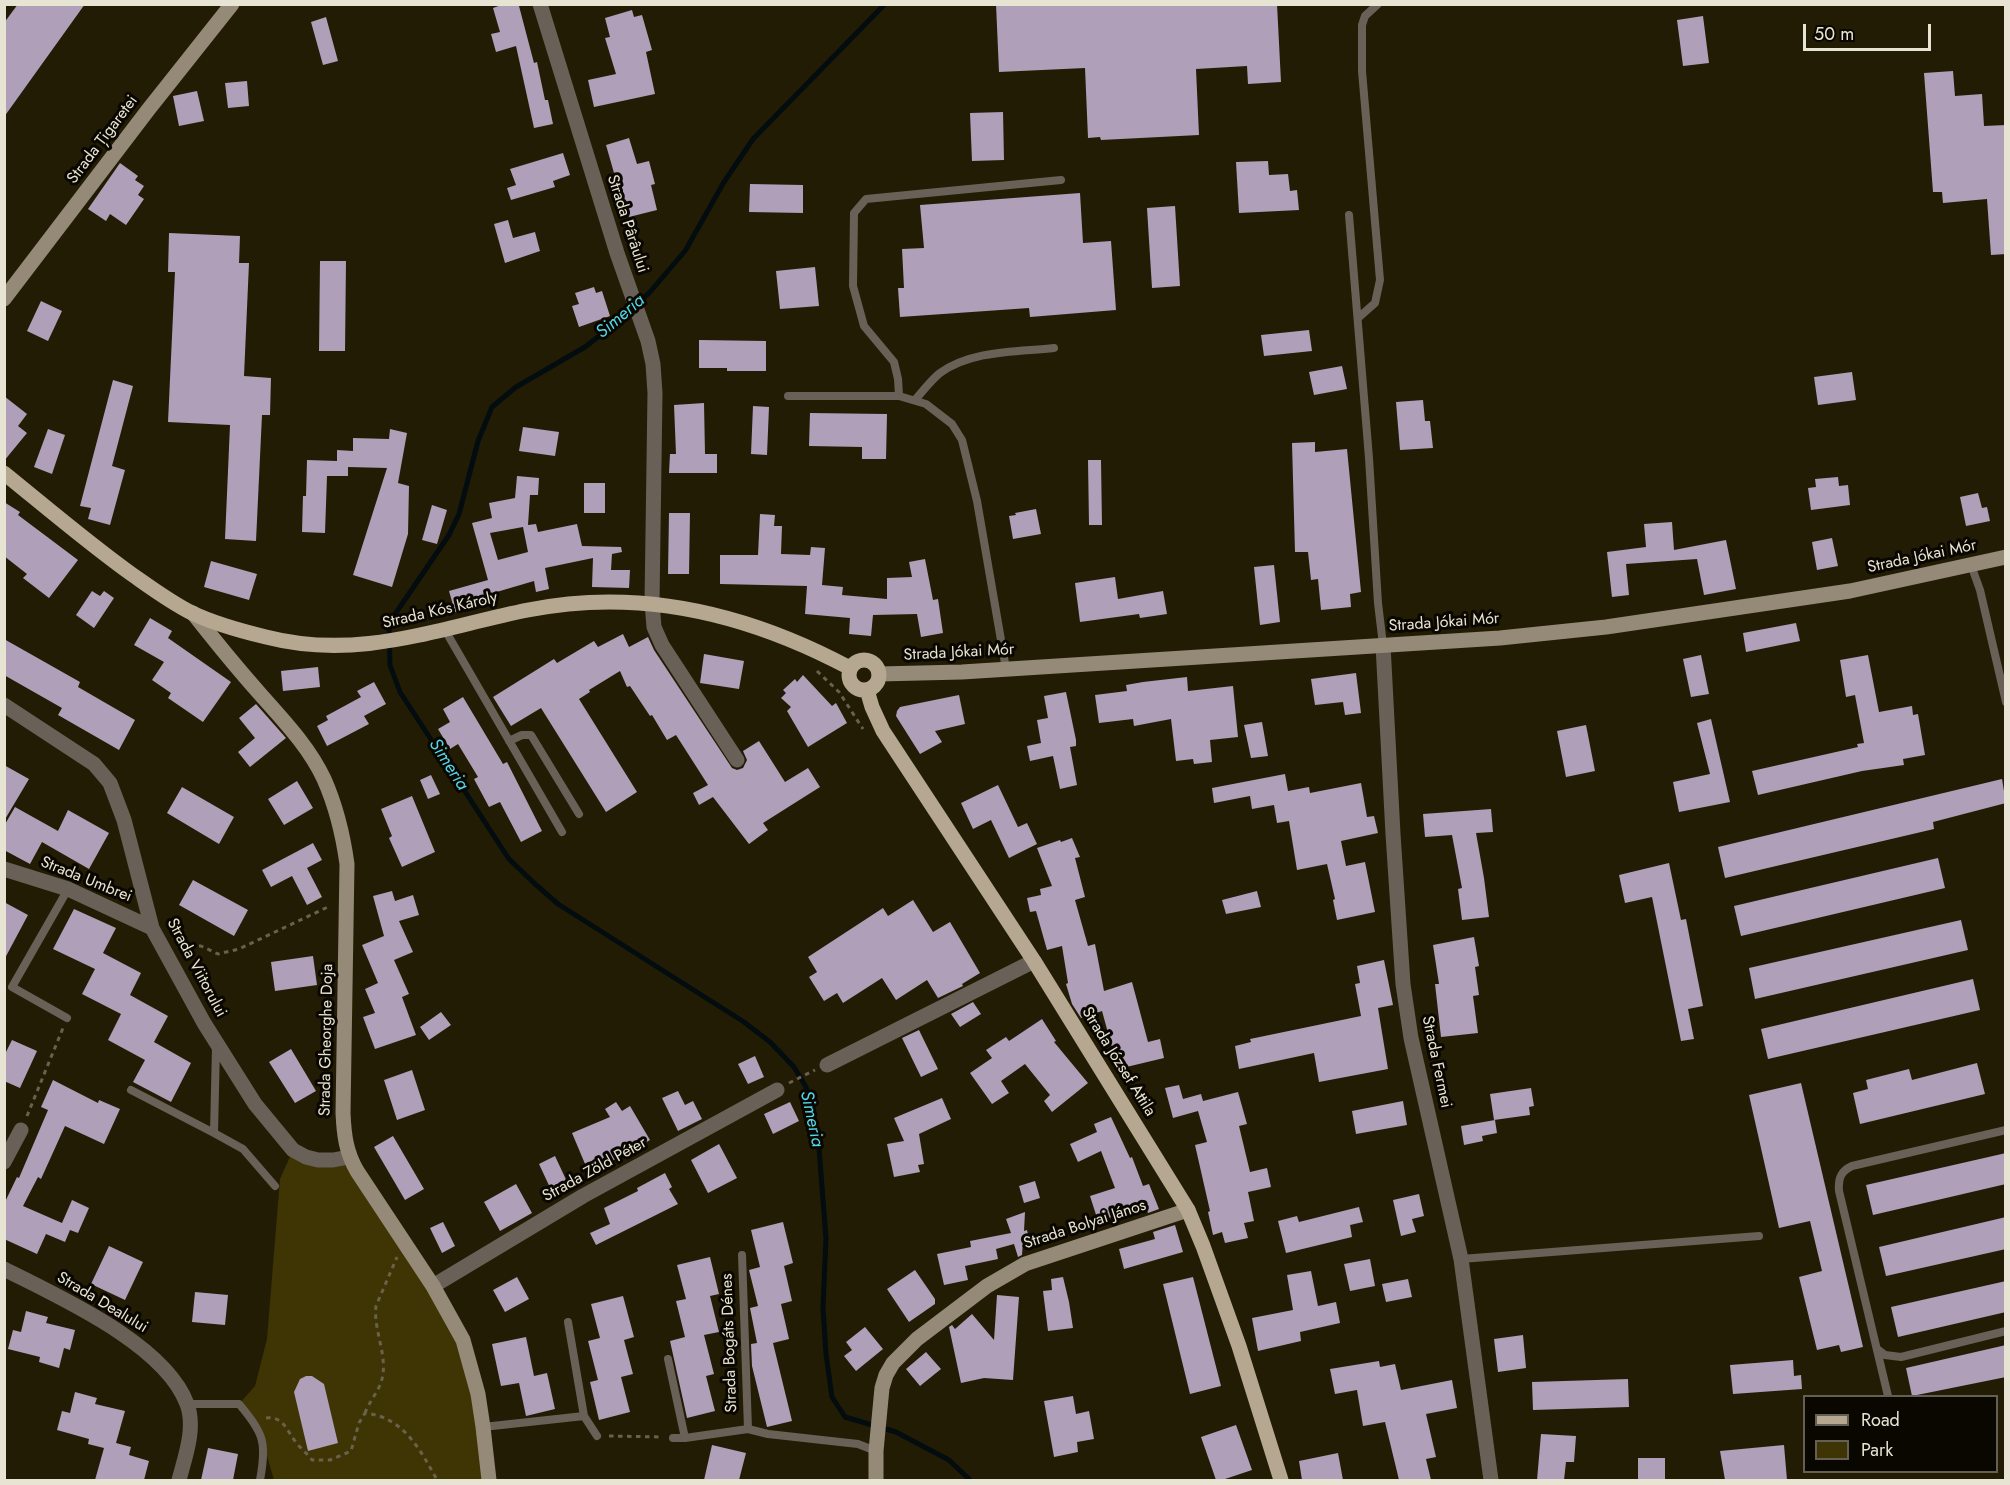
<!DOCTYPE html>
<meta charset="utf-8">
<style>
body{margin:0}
#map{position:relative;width:2010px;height:1485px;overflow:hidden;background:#231c04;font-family:Jost,sans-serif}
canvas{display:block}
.frame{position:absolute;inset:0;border:6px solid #e8e4d4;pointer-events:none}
.legend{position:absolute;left:1803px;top:1395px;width:195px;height:78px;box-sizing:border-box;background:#0a0701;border:2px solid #635f55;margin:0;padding:8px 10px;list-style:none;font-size:18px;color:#e8e4d4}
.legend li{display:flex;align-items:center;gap:12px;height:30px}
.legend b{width:30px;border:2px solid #635f55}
.scale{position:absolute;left:1803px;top:24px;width:128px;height:27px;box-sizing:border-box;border:3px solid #e8e4d4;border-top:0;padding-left:8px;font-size:18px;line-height:21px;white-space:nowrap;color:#e8e4d4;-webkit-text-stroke:4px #0a0701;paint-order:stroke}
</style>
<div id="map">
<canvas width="2010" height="1485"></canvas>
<div class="frame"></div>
<ul class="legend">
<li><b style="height:8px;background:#b6a791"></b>Road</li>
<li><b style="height:16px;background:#3f3403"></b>Park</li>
</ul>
<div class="scale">50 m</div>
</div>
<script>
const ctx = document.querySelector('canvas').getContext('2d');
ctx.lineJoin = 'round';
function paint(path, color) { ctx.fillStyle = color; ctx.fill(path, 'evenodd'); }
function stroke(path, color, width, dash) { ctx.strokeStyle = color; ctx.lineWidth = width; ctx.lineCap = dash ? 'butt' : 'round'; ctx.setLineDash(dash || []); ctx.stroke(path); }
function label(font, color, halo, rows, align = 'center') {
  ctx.font = font + ' Jost,sans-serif'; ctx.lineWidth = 6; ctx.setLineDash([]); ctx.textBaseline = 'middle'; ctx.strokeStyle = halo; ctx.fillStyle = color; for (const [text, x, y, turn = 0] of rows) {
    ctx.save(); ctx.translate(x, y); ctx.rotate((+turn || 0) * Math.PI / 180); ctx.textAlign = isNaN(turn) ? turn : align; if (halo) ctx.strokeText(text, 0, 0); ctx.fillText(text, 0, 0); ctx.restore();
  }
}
paint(new Path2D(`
 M293,1150L349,1157L463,1340L489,1480H274L258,1425L239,1404L255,1386L267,1339L280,1179Z`), '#3f3403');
stroke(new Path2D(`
 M885,4L753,139L724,182L685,251L650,292L621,319L585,347L516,387L492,407L478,441L459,514L449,535L389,623L390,665L400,692L509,859L534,883L558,904L744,1022L770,1042L794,1067L806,1087L818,1136L826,1238L823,1307L826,1354L832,1397L845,1417L896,1432L949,1460L970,1480`), '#030c0e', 5);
paint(new Path2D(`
 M18,4H85L4,117V23Z
 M504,4H518L519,6L534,63L537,62L545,100H548L553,124L534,128L516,46L496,52L491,34L500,32L493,8Z
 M996,4H1277L1281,82L1248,84L1247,66L1196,69L1199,135L1101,140L1100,137L1088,138L1085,68L999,72Z
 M632,10L634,17L642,15L652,50L646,52L655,94L594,107L588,80L616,74L605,38L610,37L605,18Z
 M1703,16L1709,63L1683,66L1677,20Z
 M326,17L338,61L323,65L311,22Z
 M1953,71L1955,96L1982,94L1984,126L2006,125V254L1991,255L1987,199L1943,203L1942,192H1933L1924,73Z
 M247,81L249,106L228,108L225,83Z
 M197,91L204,121L179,126L173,96Z
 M1003,112L1004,160L972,161L970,113Z
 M629,138L637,164L649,161L655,184L651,185L657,210L629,217L622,193L620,194L606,145Z
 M563,153L570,175L553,181L555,187L511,200L507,188L516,185L510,169Z
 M1268,161L1269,175L1288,174L1290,191L1297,190L1299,210L1239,213L1236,162Z
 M120,163L138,176L135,180L144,186L138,195L144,199L126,225L110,214L106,221L88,209Z
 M750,184L803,185V213L749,212Z
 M1080,193L1083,243L1111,241L1116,310L1030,317L1029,308L900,317L898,288H904L902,249L924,248L920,205Z
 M1175,206L1180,286L1152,288L1147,208Z
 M508,220L513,238L535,232L540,251L505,263L494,224Z
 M169,233L240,236L239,263H249L244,376L271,378L270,415H262L256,541L225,539L230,425L168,422L175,272H168Z
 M320,261H346L345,351H319Z
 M815,267L819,306L780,309L776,271Z
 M594,287L596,293L602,291L610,316L579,327L572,306L579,304L575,293Z
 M41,301L62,311L48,341L27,331Z
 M1309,330L1312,351L1264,356L1261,335Z
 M699,340L766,341V371H727V368H699Z
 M1342,366L1347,389L1314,395L1309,372Z
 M1852,372L1856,400L1818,405L1814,377Z
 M113,380L133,386L112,466L125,470L110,525L88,519L91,508L80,506Z
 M4,396L27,414L18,426L27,433L4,461Z
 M1423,400L1425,421H1430L1433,448L1400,450L1396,402Z
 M704,403L705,454H717V473H669L670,454H676L674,405Z
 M753,406L769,407L767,455L751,454Z
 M810,413L887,414L886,459H862V447L809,446Z
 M523,427L559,432L555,456L519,451Z
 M48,429L65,435L52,474L34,467Z
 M390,429L407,433L398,483L409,486L408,534L392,587L353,575L387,468L348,467V476H327L325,533L302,532L303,496H306L307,460L337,461V450L353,451V438L389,439Z
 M1315,442V452L1347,449L1361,592L1350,594L1351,607L1321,610L1318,579L1311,580L1308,552H1295L1292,443Z
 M1088,460H1101L1102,525H1089Z
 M517,476L539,478L538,495H530L528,525L536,524L538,532L577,524L582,546L621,547L622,552L612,554L611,570H630L629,588L592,587L593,558L545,568L549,589L536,592L534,581L483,596L485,604L455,612L449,591L488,580L472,523L492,518L489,503L515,498ZM523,527L528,552L498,560L490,533Z
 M1838,477L1839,486L1848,485L1850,505L1811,510L1808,488L1816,487L1815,479Z
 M584,483H605V513H584Z
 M1978,493L1982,508L1987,507L1990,521L1966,526L1960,497Z
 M4,502L20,512L18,515L78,560L49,598L23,578L27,574L4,556Z
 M432,505L447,510L437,544L422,540Z
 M1036,509L1041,534L1013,539L1009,516L1016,515L1015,513Z
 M669,513H690L689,574H668Z
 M760,514L775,515L774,526H782L781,554L810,555L811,547L825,548L822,585L843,587L842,595L887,599V578L912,577L909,562L925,559L933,600L938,599L943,633L921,637L917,614L873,615L871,636L849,634L850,618L805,614L807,586L720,584V555H758Z
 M1672,522L1674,550L1726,540L1736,589L1704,595L1697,559L1626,564L1629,595L1612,597L1607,552L1646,547L1644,524Z
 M1832,538L1838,566L1817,570L1812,542Z
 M211,561L257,574L249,600L204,587Z
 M1274,565L1280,622L1260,625L1254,567Z
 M1115,577L1118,599L1163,591L1167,614L1140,618L1139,614L1080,622L1075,583Z
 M92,591L100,596L104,591L114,598L94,628L76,615Z
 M150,618L172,631L168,638L231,682L203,722L168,698L171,693L152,680L164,662L134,645Z
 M1796,623L1800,641L1746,652L1743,633Z
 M623,634L629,647L648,637L654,650L732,768L737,770L743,768L747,760L743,751L759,741L785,782L808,768L820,787L763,823L768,830L749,844L713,797L699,805L693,793L708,785L676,735L667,740L652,715L650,716L630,686L627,687L620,671L589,690L590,692L579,699L637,792L606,812L541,708L511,726L493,697L554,659L557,663L594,641L598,647Z
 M4,639L80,682L78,687L135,720L119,750L58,715L62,708L4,675Z
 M704,654L744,661L739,689L700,683Z
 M1701,655L1709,694L1691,697L1683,659Z
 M1868,655L1879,712L1912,706L1913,715L1918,714L1925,755L1903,759L1904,765L1862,771L1758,795L1752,771L1858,747L1857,744L1864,743L1855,695L1846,697L1840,660Z
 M318,667L320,687L283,691L281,671Z
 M1356,673L1361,713L1345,715L1343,702L1315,705L1311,679Z
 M803,675L832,706L836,703L847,723L808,747L787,711L791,707L781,698L786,693L783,690L795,679L797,682Z
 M1187,677L1188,691L1233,686L1238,737L1210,740L1212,762L1194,764L1193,759L1176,761L1171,719L1134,726L1133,719L1099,723L1095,695L1127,691L1126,685L1143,682Z
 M374,682L386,704L364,716L369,724L327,746L317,726L328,720L326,716L361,697L357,691Z
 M1066,692L1076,740V746L1070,747L1077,785L1060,789L1053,756L1030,761L1027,746L1041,743L1037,720L1048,718L1044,696Z
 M959,695L965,724L935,731L942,742L920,754L896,716L897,711L900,707Z
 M463,697L503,764L507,762L542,831L521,842L500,802L489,807L474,779L478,777L458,744L450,749L438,729L450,722L443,709Z
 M256,704L286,738L250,767L238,752L255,738L239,718Z
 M1711,719L1730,802L1679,812L1673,782L1710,774L1697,723Z
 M1262,722L1268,756L1251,758L1244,725Z
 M1586,725L1595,771L1566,777L1557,731Z
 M4,765L29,779L4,821Z
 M1285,774L1288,791L1309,787L1310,793L1361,783L1367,817L1374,816L1378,833L1341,841L1346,866L1365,862L1375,912L1337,920L1333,900L1335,899L1327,864L1297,870L1289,821L1277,823L1274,805L1252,809L1250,796L1214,803L1212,788Z
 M431,775L440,794L428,799L420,780Z
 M2002,779L2006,803L1933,822L1934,829L1725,878L1718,847Z
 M297,781L313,808L284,825L268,799Z
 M998,785L1018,827L1027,823L1037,844L1009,858L991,820L973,829L961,803Z
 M182,787L234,817L219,844L167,813Z
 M412,796L435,852L402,867L389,838L392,836L381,809Z
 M15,807L58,831L68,810L109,833L89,869L42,842L30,864L4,850V826Z
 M1491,809L1493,832L1476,833L1484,878L1489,917L1462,920L1458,889L1462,888L1452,835L1425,837L1423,814Z
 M1072,838L1080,857L1075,858L1085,897L1075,900L1088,946L1095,944L1104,991L1132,982L1148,1042L1160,1039L1164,1058L1118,1069L1102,1011L1081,1018L1072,1004L1066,984L1068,983L1062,946L1047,950L1036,911L1030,912L1027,898L1041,895L1040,889L1052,886L1037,848L1060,840L1061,842Z
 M313,843L322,860L307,868L322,897L307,905L292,876L271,887L262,870Z
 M1938,858L1945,888L1741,936L1734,906Z
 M1669,863L1681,920L1686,919L1703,1006L1688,1009L1694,1039L1681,1041L1652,897L1625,903L1619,875Z
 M193,880L248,910L234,936L179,905Z
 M392,891L395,901L413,895L419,915L399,921L413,952L394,960L409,994L402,997L416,1035L375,1049L363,1017L375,1013L365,989L378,983L362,945L384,936L373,896Z
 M1257,891L1261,907L1226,914L1222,900Z
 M913,900L933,932L950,922L980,973L962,984L963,986L938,998L927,980L896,1000L882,978L843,1003L837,993L824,1001L809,977L817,972L808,957L883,908L888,916Z
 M4,902L28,915L4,960Z
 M74,909L116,928L103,953L141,973L130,995L168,1016L154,1042L191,1063L171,1102L133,1082L145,1060L108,1040L121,1014L82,994L95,969L53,949Z
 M1961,920L1968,950L1755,999L1749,968Z
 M1474,937L1479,966L1475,967L1479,995L1473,996L1478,1033L1441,1037L1435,984H1439L1433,945Z
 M313,956L317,985L275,991L271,962Z
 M1384,960L1393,1005L1378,1008L1388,1069L1319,1082L1314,1053L1239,1069L1235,1046L1251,1042L1250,1039L1361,1016L1355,984L1360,983L1357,966Z
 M1973,979L1980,1010L1768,1059L1761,1029Z
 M973,1002L981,1014L960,1027L951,1014Z
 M441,1012L451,1025L429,1040L420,1027Z
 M1042,1019L1056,1041L1054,1042L1088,1083L1052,1112L1044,1101L1050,1095L1025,1064L1001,1081L1009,1093L992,1104L970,1073L992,1058L986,1050L1006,1037L1009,1041Z
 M919,1030L938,1069L921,1077L902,1038Z
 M12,1040L37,1051L20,1088L4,1081V1056Z
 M291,1049L316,1091L295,1103L269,1062Z
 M755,1056L764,1077L748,1084L738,1064Z
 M1977,1063L1985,1094L1860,1124L1853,1093L1868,1089L1866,1080L1909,1069L1912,1080Z
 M412,1070L425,1110L397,1120L384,1080Z
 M53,1080L98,1103L99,1100L120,1109L104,1144L65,1126L41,1179L38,1177L23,1206L62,1223L72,1200L89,1208L78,1233L70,1230L65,1242L46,1234L37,1254L4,1239V1204L17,1177L19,1178L48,1110L41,1107Z
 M1801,1083L1863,1347L1841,1352L1839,1345L1817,1350L1799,1277L1822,1271L1810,1221L1779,1228L1749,1095Z
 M1179,1085L1183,1099L1201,1094L1203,1101L1238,1092L1247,1124L1239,1126L1250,1172L1267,1168L1271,1187L1248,1192L1254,1221L1244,1223L1248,1238L1225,1243L1222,1232L1213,1235L1208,1212L1210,1211L1195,1145L1207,1142L1198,1111L1173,1118L1165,1088Z
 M1531,1088L1534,1106L1529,1107L1530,1115L1494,1120L1490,1094Z
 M678,1091L685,1105L693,1101L702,1119L678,1131L662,1098Z
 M942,1098L951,1119L919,1134L924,1164L918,1165L920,1172L894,1177L887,1144L904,1141L894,1118Z
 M1403,1101L1407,1125L1356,1134L1352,1111Z
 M616,1102L622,1111L630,1106L650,1140L621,1157L588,1171L572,1133L610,1117L605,1109Z
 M790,1102L799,1121L773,1134L764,1114Z
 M1111,1117L1130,1158L1132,1157L1143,1186L1149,1184L1159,1209L1148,1213L1146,1207L1098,1221L1090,1196L1115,1188L1101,1151L1078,1162L1070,1144L1097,1132L1094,1124Z
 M1495,1120L1497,1133L1482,1136L1483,1141L1464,1145L1461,1126Z
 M393,1136L424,1189L405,1200L374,1147Z
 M719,1144L737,1178L708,1193L691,1160Z
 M2006,1153V1184L1873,1215L1866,1185Z
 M555,1156L569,1186L553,1194L539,1164Z
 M665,1173L672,1187L669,1189L678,1204L596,1245L590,1233L610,1224L604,1208L638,1191L637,1188Z
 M1035,1181L1040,1198L1024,1203L1019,1186Z
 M516,1184L532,1213L500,1231L484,1202Z
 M1419,1194L1424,1216L1412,1219L1416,1232L1401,1236L1393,1200Z
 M1359,1207L1363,1222L1350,1225L1352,1237L1286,1253L1278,1221L1297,1216L1299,1222Z
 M1025,1212L1024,1231L1027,1230L1029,1239L1023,1241L1022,1255L1018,1257L1014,1244L996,1249L998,1259L965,1266L968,1280L944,1285L937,1254L971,1247L970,1241L1011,1233L1006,1219Z
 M2006,1217V1249L1886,1276L1879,1247Z
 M443,1222L455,1246L442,1253L430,1228Z
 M783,1222L793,1263L784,1266L792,1301L781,1304L789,1339L773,1343L792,1421L767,1427L752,1366L751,1344L757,1343L750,1308L758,1306L749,1270L760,1267L751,1230Z
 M1175,1225L1183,1252L1124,1269L1119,1249L1155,1239L1153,1232Z
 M109,1246L143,1262L125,1300L91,1284Z
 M710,1257L719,1294L710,1296L719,1332L704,1335L714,1374L706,1376L715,1411L687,1418L670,1341L685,1337L676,1301L686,1299L677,1265Z
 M1370,1259L1375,1286L1350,1291L1344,1264Z
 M915,1270L935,1299V1304L909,1322L887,1289Z
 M1311,1271L1318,1306L1336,1302L1340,1323L1300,1332L1301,1341L1258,1351L1252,1318L1293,1310L1287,1275Z
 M517,1277L529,1299L505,1312L493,1290Z
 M1063,1277L1069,1302L1073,1328L1048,1331L1043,1291L1052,1290L1051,1279Z
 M1193,1277L1221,1386L1190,1394L1163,1284Z
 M1408,1279L1412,1297L1386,1302L1382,1284Z
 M2006,1281V1312L1898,1337L1891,1307Z
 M195,1292L228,1295L225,1325L192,1322Z
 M997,1295L1019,1297L1013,1380L984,1378L961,1383L949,1327L952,1325L955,1329L972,1314L994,1340Z
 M623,1296L634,1337L624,1340L633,1374L621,1377L630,1412L599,1420L590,1382L598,1380L588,1341L600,1338L591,1304Z
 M26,1311L48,1317L46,1323L75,1330L70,1350L64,1348L59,1368L39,1362L40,1357L8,1349L13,1330L21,1332Z
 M865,1327L883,1349L856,1371L844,1356L852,1350L846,1342Z
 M1523,1335L1526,1368L1498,1372L1494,1339Z
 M526,1337L534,1376L547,1373L555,1409L526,1416L519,1383L501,1386L492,1344Z
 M2006,1345V1377L1912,1396L1906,1368Z
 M926,1352L941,1369L920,1386L906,1369Z
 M1793,1360L1794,1376L1801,1375L1802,1389L1733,1394L1730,1365Z
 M1379,1361L1380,1367L1395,1364L1401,1390L1452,1380L1457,1408L1426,1414L1436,1457L1426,1459L1431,1480H1399L1385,1422L1363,1426L1357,1390L1335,1394L1330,1369Z
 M306,1376H312L324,1384L338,1443L308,1451L294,1392L300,1379Z
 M1628,1379L1629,1407L1533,1410L1532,1382Z
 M75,1392L97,1398L95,1404L125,1411L116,1443L131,1447L129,1455L149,1461L144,1480H95L104,1448L88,1444L89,1439L57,1430L62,1411L70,1413Z
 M1073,1396L1076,1414L1089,1411L1094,1439L1077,1442L1078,1452L1054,1457L1044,1401Z
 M1236,1425L1252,1470L1222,1480H1216L1201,1437Z
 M1541,1434L1576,1436L1574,1462H1566L1564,1480H1537Z
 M712,1445L746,1453L739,1480H704Z
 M1784,1445L1787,1480H1725L1720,1451Z
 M208,1448L238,1454L233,1480H201Z
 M1338,1453L1343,1480H1302L1299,1461Z
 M1638,1458H1665V1480H1638Z`), '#af9fb9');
stroke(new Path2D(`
 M817,671L839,692L863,729
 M181,947L201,946L218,954L239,949L330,906
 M789,1083L815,1070
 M27,1116L63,1028
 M365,1413C369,1402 380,1389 382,1379C388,1355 373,1330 376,1306L397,1257
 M266,1418C283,1416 286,1429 295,1441C300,1448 307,1453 312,1460H330L351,1451L359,1423L365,1413C403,1417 420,1449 437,1480
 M609,1436L662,1437`), '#68624d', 3, [4.5, 4.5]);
stroke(new Path2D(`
 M1349,215L1369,458L1378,603L1383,645
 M1358,318L1375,303L1380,280L1362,71V25L1365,16L1378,4
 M788,396H899L926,404L952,424L962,440L977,501L1006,669
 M899,396L898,379L894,362L864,326L853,286L854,213L866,199L1061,180
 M915,400C923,391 931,380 940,373C972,350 1017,352 1054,348
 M1971,565L1980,590L2006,702
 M445,630L562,832
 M509,741L522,735H531L579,814
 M67,1018L12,987L68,889
 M216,1047L214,1133L243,1149L275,1186
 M131,1090L214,1133
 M742,1255L748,1429
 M1461,1259L1759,1236
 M568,1322L584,1416
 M1877,1349L1885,1355L1901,1357L2006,1331
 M668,1359L685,1438
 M1888,1396L1839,1191C1838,1178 1841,1171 1852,1166L2006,1130
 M187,1404H239C264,1433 267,1443 260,1480
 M483,1427L584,1416L597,1436
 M673,1438H685L748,1429L768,1434L858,1444L876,1451`), '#696157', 8);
stroke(new Path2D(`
 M540,4L617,253L648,341L653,364L655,393L652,603L654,627L662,645L737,760
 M1383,645L1393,834L1403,984L1411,1038L1461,1259L1491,1480
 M4,705L94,764L110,783L124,820L152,928L204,1023L255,1104L293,1150L306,1157L318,1160H333L349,1157
 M4,869L68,889L152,928
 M827,1065L1034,961
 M4,1162L21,1130
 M4,1269C59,1297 165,1344 187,1404C196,1428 185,1457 179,1480
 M433,1286L583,1196L777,1090`), '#696157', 15);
stroke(new Path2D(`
 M4,299L148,110L232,4
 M193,613C215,641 237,668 261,695C284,721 309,747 324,779C336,806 343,835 347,864L343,1113C344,1135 346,1152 357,1171L433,1286L463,1340L478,1394L483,1427L489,1480
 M879,674L962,672L1500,638L1606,627L1850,591L2006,557
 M876,1480V1451L882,1388L886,1375L893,1363L917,1339L987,1286L1025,1264L1188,1210`), '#958978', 15);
stroke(new Path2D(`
 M4,473C46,507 87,542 130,573C150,587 170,602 192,613C215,624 241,631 266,637C359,661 438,628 528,610C642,587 749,614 850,668
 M849 675a15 15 0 1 1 30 0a15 15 0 1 1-30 0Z
 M867,690L872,707L883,731L1034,961L1188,1210L1203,1246L1239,1346L1281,1480`), '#b6a791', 15);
label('16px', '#e8e4d4', '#0a0701', [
 ["Strada Țigaretei",103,140,-53],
 ["Strada Pârâului",627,224,72],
 ["Strada Jókai Mór",1922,557,-12],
 ["Strada Kós Károly",440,611,-13],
 ["Strada Jókai Mór",1444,623,-4],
 ["Strada Jókai Mór",959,653,-3],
 ["Strada Umbrei",86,880,22],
 ["Strada Viitorului",196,968,62],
 ["Strada Gheorghe Doja",327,1040,-89],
 ["Strada József Attila",1118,1062,58],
 ["Strada Fermei",1436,1062,78],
 ["Strada Zöld Péter",595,1170,-29],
 ["Strada Bolyai János",1085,1225,-18],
 ["Strada Dealului",102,1303,31],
 ["Strada Bogáts Dénes",730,1343,-92]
]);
label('italic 18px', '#51d8ec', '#0a0701', [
 ["Simeria",621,317,-40],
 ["Simeria",448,765,57],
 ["Simeria",811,1119,78]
]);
</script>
